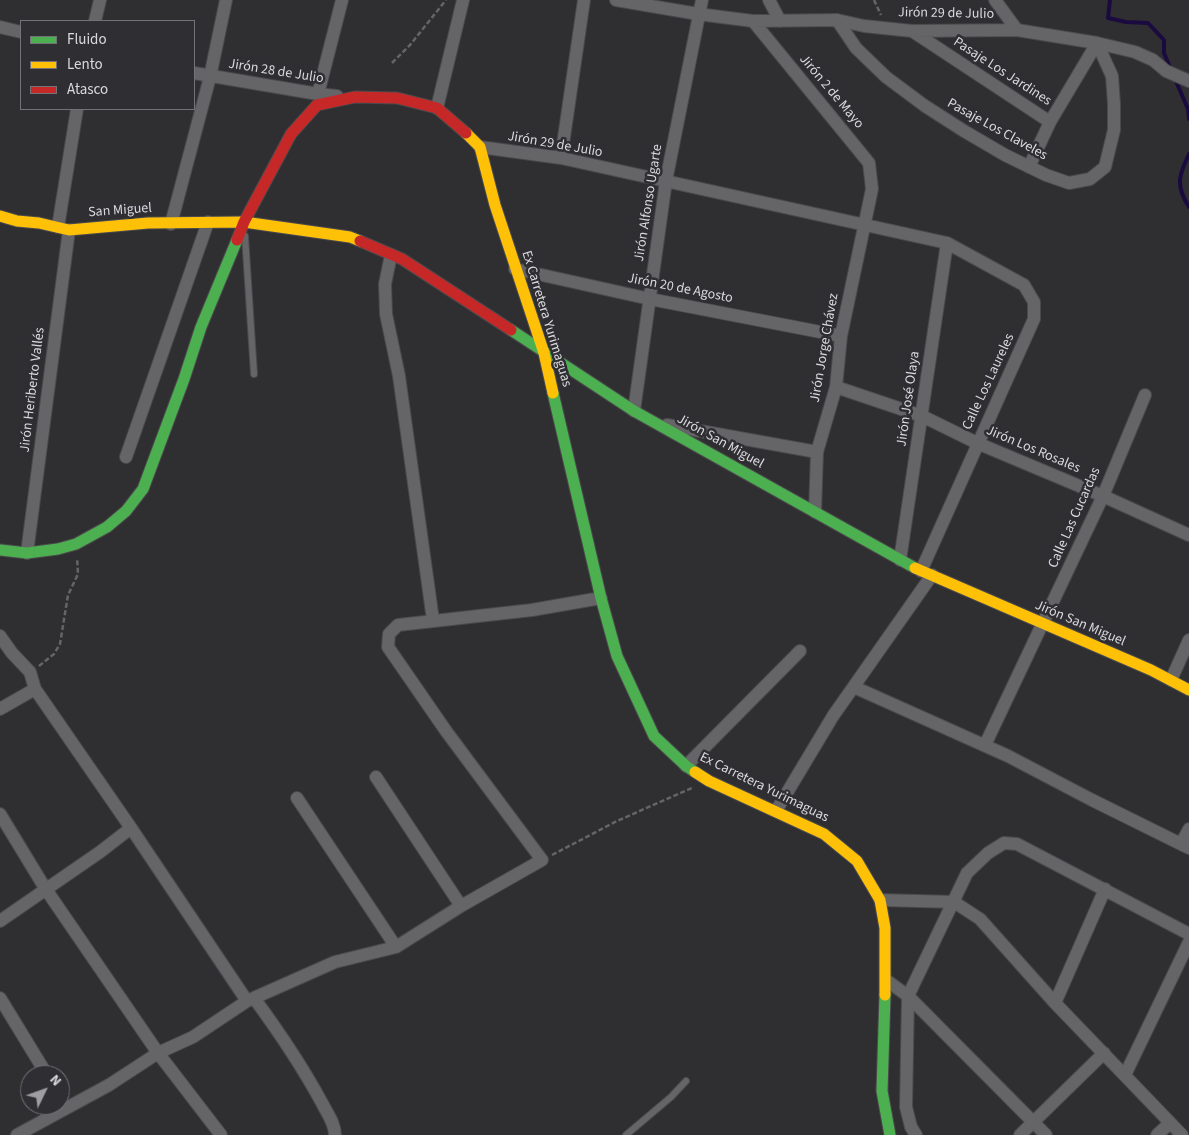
<!DOCTYPE html>
<meta charset="utf-8">
<style>
body{margin:0}
#map{position:relative;width:1189px;height:1135px;overflow:hidden;background:#2f2f32;font-family:"Source Sans 3",sans-serif}
canvas{display:block}
.legend{position:absolute;left:20px;top:20px;width:175px;height:90px;box-sizing:border-box;background:#2e2e33;border:1px solid #737377;margin:0;padding:6px 9px;list-style:none;font-size:15px;color:#dadadd}
.legend li{display:flex;align-items:center;gap:10px;height:25px}
.legend b{width:25px;border:1px solid #737377}
.north{position:absolute;left:20px;top:1065px;width:50px;height:50px;box-sizing:border-box;background:#2e2e33;border:1px solid #737377;border-radius:50%;rotate:48deg;font-size:14px;font-weight:700;line-height:20px;text-align:center;color:#dadadd}
.north::after{content:'';display:block;margin:auto;width:18px;height:22px;background:#9e9ea1;clip-path:polygon(50% 0,100% 100%,50% 72%,0 100%)}
</style>
<div id="map">
<canvas width="1189" height="1135"></canvas>
<ul class="legend">
<li><b style="height:6px;background:#4caf50"></b>Fluido</li>
<li><b style="height:6px;background:#ffc107"></b>Lento</li>
<li><b style="height:6px;background:#c62828"></b>Atasco</li>
</ul>
<div class="north">N</div>
</div>
<script>
const ctx = document.querySelector('canvas').getContext('2d');
ctx.lineJoin = 'round';
function stroke(path, color, width, dash) { ctx.strokeStyle = color; ctx.lineWidth = width; ctx.lineCap = dash ? 'butt' : 'round'; ctx.setLineDash(dash || []); ctx.stroke(path); }
function label(font, color, halo, rows, align = 'center') {
  ctx.font = font + ' "Source Sans 3",sans-serif'; ctx.lineWidth = 5; ctx.setLineDash([]); ctx.textBaseline = 'middle'; ctx.strokeStyle = halo; ctx.fillStyle = color; for (const [text, x, y, turn = 0] of rows) {
    ctx.save(); ctx.translate(x, y); ctx.rotate((+turn || 0) * Math.PI / 180); ctx.textAlign = isNaN(turn) ? turn : align; if (halo) ctx.strokeText(text, 0, 0); ctx.fillText(text, 0, 0); ctx.restore();
  }
}
stroke(new Path2D(`
 M1110,0L1108,18L1126,22L1148,23L1164,40V53L1171,70
 M1175,79L1188,109L1189,119
 M1189,154C1179,175 1175,185 1189,207`), '#1b0a3f', 4);
const lane = new Path2D(`
 M245,236L254,374
 M626,1135L671,1097L686,1081`);
const street = new Path2D(`
 M616,0L698,14L753,21L837,20L864,26L912,31L1017,30L1097,43L1135,52L1153,60L1166,71L1189,81
 M769,0L780,21
 M995,0L1017,30
 M837,20L856,48L886,77L925,106L964,131L1005,155L1046,175L1069,183L1090,179L1105,167L1114,130V104L1112,76L1097,43
 M95,21L100,0
 M753,21L869,163L872,189L841,336L836,387L817,452L815,512
 M0,27L21,32
 M912,31L1050,122
 M194,73L318,94L337,96
 M318,94L342,0
 M437,108L463,0
 M480,147L561,158L947,243L1024,285L1034,302V319L921,571
 M561,158L584,0
 M1029,167L1050,122L1097,43
 M171,224L210,77L226,0
 M58,227L77,109
 M391,255L385,284L386,314L399,376L433,620
 M515,269L650,299L841,336
 M836,387L922,416L977,443L1103,496L1189,535
 M634,411L666,181L702,0
 M667,425L817,452
 M126,457L208,222
 M27,553L69,230
 M900,560L947,243
 M0,636L12,653L30,672L35,689L131,828
 M1171,680L1189,640
 M854,687L1008,756L1092,800L1189,848
 M0,709L35,689
 M985,745L1103,496L1145,395
 M686,766L800,651
 M376,777L461,906
 M297,798L396,947
 M776,811L833,716L932,575
 M0,814L45,888L158,1053L221,1135
 M1181,844L1189,829
 M880,900L954,902L980,919L1055,1003L1182,1135
 M0,921L100,852L131,828L247,1001
 M886,980L908,996L1046,1135
 M0,998L47,1075
 M254,998C279,1032 302,1066 322,1103C327,1113 335,1123 335,1135
 M1055,1003L1105,889
 M1125,1075L1189,942
 M17,1135L109,1085L158,1053L193,1037L247,1001L335,962L396,947L461,906L542,860L446,731L388,647L389,634L398,625L532,610L601,598
 M916,1135L911,1127L906,1107L908,996L967,873L988,853L1004,843L1017,844L1189,934
 M1020,1135L1104,1053
 M1157,1135L1170,1123`);
const fast = new Path2D(`
 M511,330L634,411L915,568
 M553,393L601,598L617,656L654,736L686,766L695,772
 M0,550L27,553L58,549L76,544L107,527L126,511L143,489L184,379L201,327L237,240
 M885,995L882,1091L890,1135`);
const slow = new Path2D(`
 M466,133L480,147L495,205L544,353L553,393
 M0,216L17,221L39,223L69,230L148,223L244,222L350,237L360,241
 M915,568L1151,670L1189,690
 M695,772L709,781L824,834L857,861L880,900L885,928V995`);
const jam = new Path2D(`
 M237,240L244,222L291,134L317,105L355,97L397,98L437,108L466,133
 M360,241L402,259L511,330`);
stroke(lane, '#4a4a4d', 8);
stroke(street, '#4a4a4d', 14);
stroke(fast, '#4a4a4d', 13);
stroke(slow, '#4a4a4d', 13);
stroke(jam, '#4a4a4d', 13);
stroke(new Path2D(`
 M874,0L881,15
 M392,63L410,45L446,0
 M39,666L54,654L60,644L68,595L78,574L77,558
 M552,855L617,821L694,787`), '#656567', 2.5, [5, 2.5]);
stroke(lane, '#656568', 6);
stroke(street, '#656568', 12);
stroke(fast, '#4caf50', 11);
stroke(slow, '#ffc107', 11);
stroke(jam, '#c62828', 11);
label('14px', '#dadadd', '#2e2e33', [
 ["Jirón 29 de Julio",946,14,1],
 ["Jirón 28 de Julio",276,72,9],
 ["Pasaje Los Jardines",1002,72,33],
 ["Jirón 2 de Mayo",831,92,50],
 ["Pasaje Los Claveles",997,130,29],
 ["Jirón 29 de Julio",555,145,10],
 ["Jirón Alfonso Ugarte",649,203,-81],
 ["San Miguel",120,211,-4],
 ["Jirón 20 de Agosto",680,289,11],
 ["Ex Carretera Yurimaguas",546,319,73],
 ["Jirón Jorge Chávez",825,348,-80],
 ["Calle Los Laureles",989,382,-65],
 ["Jirón Heriberto Vallés",33,390,-83],
 ["Jirón José Olaya",909,399,-82],
 ["Jirón San Miguel",720,442,29],
 ["Jirón Los Rosales",1033,450,23],
 ["Calle Las Cucardas",1075,518,-66],
 ["Jirón San Miguel",1080,624,23],
 ["Ex Carretera Yurimaguas",764,788,26]
]);
</script>
